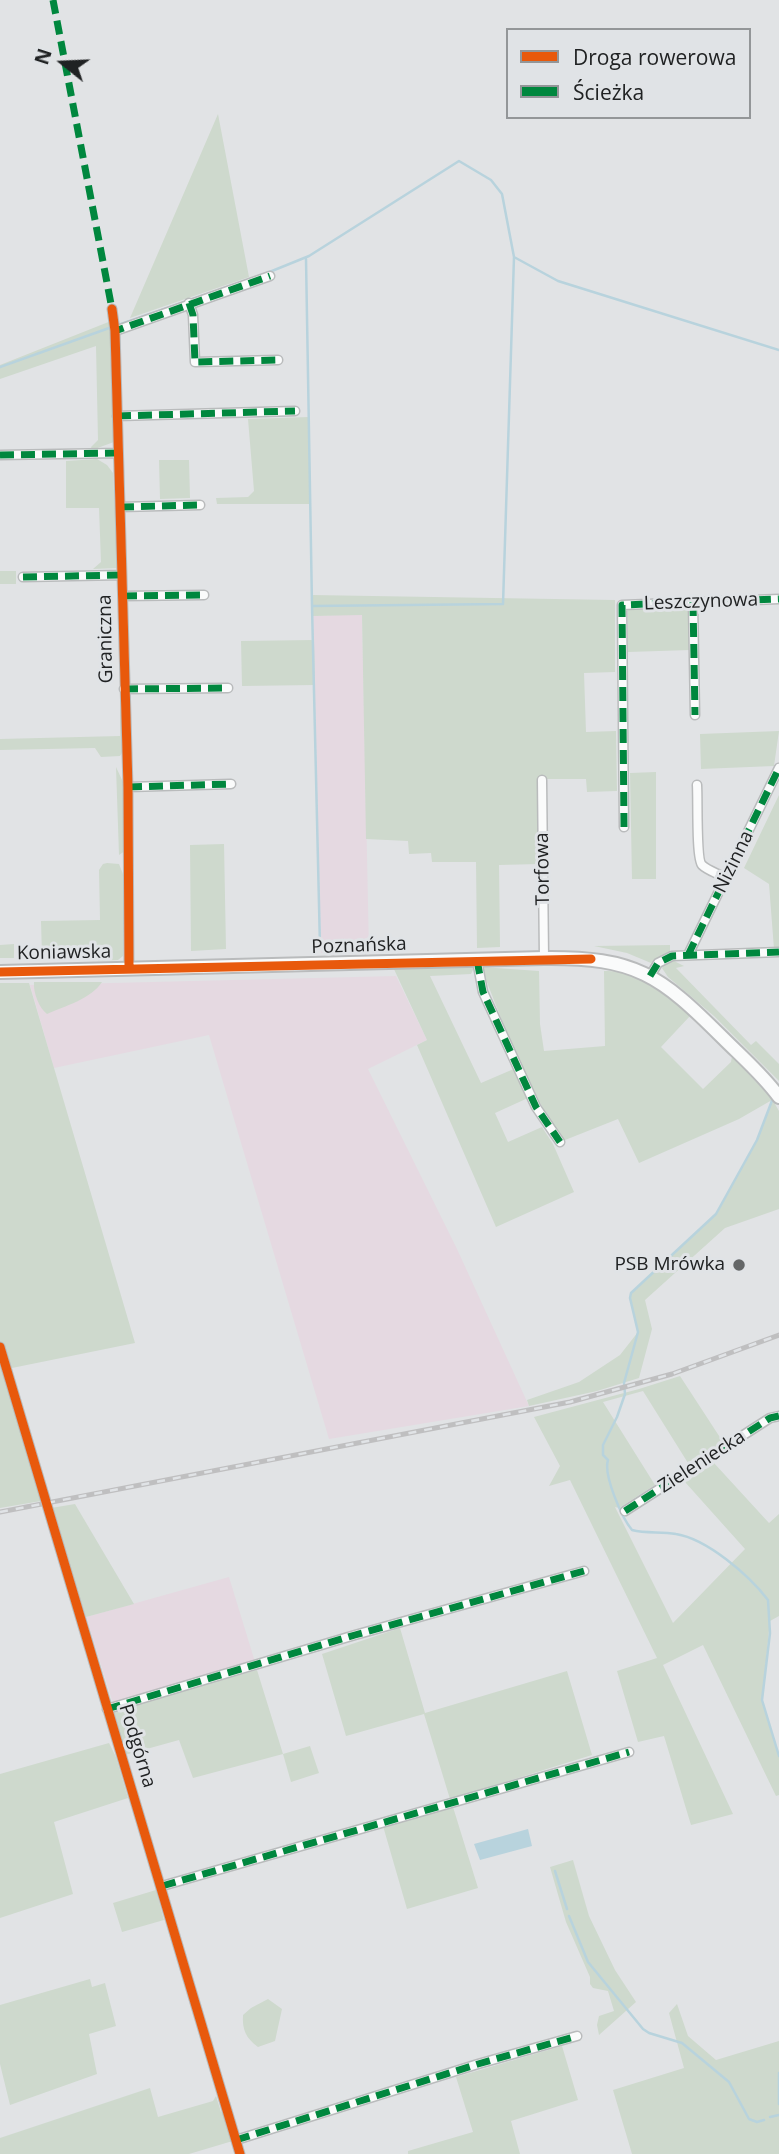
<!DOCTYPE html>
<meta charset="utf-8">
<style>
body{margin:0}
#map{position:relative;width:779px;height:2154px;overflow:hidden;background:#e1e3e5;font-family:"Open Sans",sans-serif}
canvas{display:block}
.legend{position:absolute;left:506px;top:28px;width:245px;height:91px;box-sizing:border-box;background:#e0e3e6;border:2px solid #939698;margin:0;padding:9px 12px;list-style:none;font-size:21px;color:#202223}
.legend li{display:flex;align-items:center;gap:14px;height:35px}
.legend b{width:35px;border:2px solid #939698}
.north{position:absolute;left:28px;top:28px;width:70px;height:70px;-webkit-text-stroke:5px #e0e3e6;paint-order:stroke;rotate:288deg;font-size:19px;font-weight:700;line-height:28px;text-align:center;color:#202223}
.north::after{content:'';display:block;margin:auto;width:24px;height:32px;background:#202223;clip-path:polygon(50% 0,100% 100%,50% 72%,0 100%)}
</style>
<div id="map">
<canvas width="779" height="2154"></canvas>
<ul class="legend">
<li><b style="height:9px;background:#e8590c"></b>Droga rowerowa</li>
<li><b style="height:9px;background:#00873e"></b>Ścieżka</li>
</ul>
<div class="north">N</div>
</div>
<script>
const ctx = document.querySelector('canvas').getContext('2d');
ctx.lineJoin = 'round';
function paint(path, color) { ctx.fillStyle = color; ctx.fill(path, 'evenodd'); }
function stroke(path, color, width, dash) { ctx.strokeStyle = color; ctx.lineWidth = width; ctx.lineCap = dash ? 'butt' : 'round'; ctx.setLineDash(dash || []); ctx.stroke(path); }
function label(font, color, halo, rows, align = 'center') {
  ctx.font = font + ' "Open Sans",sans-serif'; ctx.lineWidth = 6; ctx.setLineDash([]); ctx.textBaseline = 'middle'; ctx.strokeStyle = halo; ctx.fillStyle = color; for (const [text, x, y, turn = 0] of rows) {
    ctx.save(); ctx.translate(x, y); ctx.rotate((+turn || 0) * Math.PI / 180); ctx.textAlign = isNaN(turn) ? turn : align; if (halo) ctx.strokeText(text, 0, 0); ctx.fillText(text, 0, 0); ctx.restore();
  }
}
paint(new Path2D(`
 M362,614L369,952L321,953L313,616Z
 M396,976L427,1040L368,1069L457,1249L529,1406L329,1439L209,1035L54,1068L30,985Z
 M229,1577L255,1662L116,1702L112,1700L86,1617Z`), '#e5d9e1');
paint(new Path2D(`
 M218,114L249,277L130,318Z
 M111,321L114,442L92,450L91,447L98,440L96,346L0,379V365Z
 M309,417L310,504H217L216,498L248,497L254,491L248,419Z
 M97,459L107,465L113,473L118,568L93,569L101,562L99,508H66V461Z
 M159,460H189L190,498L160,499Z
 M0,571H16V584H0Z
 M312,595L615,600V672L584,673L586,732L616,731L617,791L587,792L586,779H538L539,864L499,865L500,947L477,948L476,862H432L431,853L409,854L408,841L366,839L362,615L313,616Z
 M684,606L690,612V650L628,652V608Z
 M314,640L315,685L242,686L241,641Z
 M120,697L123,751L120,756L101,757L95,748L0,750V739L120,736Z
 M779,731L774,766L701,769L700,734Z
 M116,767L123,782L125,851L119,855Z
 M656,772V879H632L630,773Z
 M779,795V949H774L769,884L744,868Z
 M224,844L226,949L191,951L190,845Z
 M107,863L119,864L125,879L123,956L118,960L98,961V954L42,956L41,921L100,920L99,870L103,864Z
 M14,944V958H0V945Z
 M670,945V951L651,963L627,953L594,946Z
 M672,960L684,966L676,968L751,1045L756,1041L779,1064V1081L714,1016L668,977L662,968L665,963Z
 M475,966L471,974L430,976L481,1083L516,1068L528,1098L495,1113L508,1142L542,1127L553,1144L574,1192L496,1227L417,1045L427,1040L393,967Z
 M481,967L539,971L540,1024L544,1051L605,1046L604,971C642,970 662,992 690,1016L661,1047L703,1089L731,1062L732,1056L772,1099L779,1111V1209L725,1228L645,1300L652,1329L639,1378L597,1391L529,1406L527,1400L579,1382L620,1355L638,1332L630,1298L631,1293L716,1214L757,1141L772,1100L739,1119L639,1163L618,1119L560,1142L513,1049Z
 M34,982H102C91,999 65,1006 47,1014C39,1008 33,992 34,982Z
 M0,983H29L135,1343L7,1369L41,1501L0,1508Z
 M680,1376L723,1442L688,1463L643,1391L603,1402L655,1485L619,1508L615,1507L673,1623L745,1549L685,1482L714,1463L769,1523L779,1514V1616L770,1621L762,1700L779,1756V1795L776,1796L703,1645L663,1665L733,1814L691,1825L664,1736L638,1742L617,1671L657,1658L570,1480L549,1486L560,1466L534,1417L639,1389Z
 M75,1504L134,1604L86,1617L51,1508Z
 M400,1628L425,1713L567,1671L592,1755L450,1799L424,1714L346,1736L322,1654Z
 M257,1670L283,1754L310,1746L319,1773L291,1782L283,1754L193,1778L179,1740L125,1755L112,1711Z
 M109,1743L116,1757L128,1798L54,1822L73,1894L0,1918V1774Z
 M453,1807L478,1888L407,1909L383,1826Z
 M573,1860L589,1916L615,1970L636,2002L599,2035L597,2025L599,2016L614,2011L608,1991L593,1988L590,1984V1977L566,1922L550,1867Z
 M156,1890L164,1920L122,1932L113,1903Z
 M90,1979L92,1987L105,1983L116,2026L89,2034L97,2074L10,2105L0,2064V2005Z
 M268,1999L282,2009L275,2041L258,2047C246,2038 242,2030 243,2015L251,2008Z
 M677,2004L688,2036L716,2060L779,2041V2154H632L613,2090L684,2068L669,2013Z
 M562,2046L578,2100L511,2121L520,2154H408V2151L473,2132L456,2077Z
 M150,2088L158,2117L213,2101L216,2096L221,2112L228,2110L236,2140L189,2154H0V2138Z`), '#ced9cd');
paint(new Path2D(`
 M528,1829L532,1846L480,1860L474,1844Z`), '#b8d3dd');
stroke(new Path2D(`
 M514,257L558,281L779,350
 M306,259L312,606
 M267,273L309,256L459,161L491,180L502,194L514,257L503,604L312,606L320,947
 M118,325L234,285
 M0,367L112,327
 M773,1098L757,1140L716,1214L631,1293L630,1298L638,1332L624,1383L625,1394L617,1417L603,1445V1455L608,1460C603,1475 622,1518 632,1530C647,1534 661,1531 676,1534C707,1539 749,1575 768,1600L770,1633L762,1700L779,1756
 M555,1871L567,1909
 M569,1916L588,1962L643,2029L649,2033L682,2043L729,2082L749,2119L757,2122L764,2120
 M779,2073V2104
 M770,2117L779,2115`), '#b8d3dd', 2.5);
const minor = new Path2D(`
 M189,303L193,315L195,362L278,360
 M112,309L115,331L128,787L129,969
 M115,331L270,276
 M117,416L295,411
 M0,455L118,453
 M120,507L200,505
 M23,577L122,575
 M123,596L204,595
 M693,602L695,715
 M124,689L228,688
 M542,780L544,958
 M697,785C698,798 696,859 702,865C708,871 720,874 727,879
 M128,787L231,784
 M624,827L622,605L779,599
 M688,955L779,768
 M477,960L483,992L536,1107L560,1142
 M650,976L658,963L672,956L779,952
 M0,1347L240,2154
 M625,1511L770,1418L779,1416
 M107,1709L355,1635L584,1571
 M162,1886L629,1752
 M236,2140L478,2064L577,2036`);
const secondary = new Path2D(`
 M0,972L544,958C636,957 660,975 723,1038C742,1057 763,1075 779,1097`);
stroke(minor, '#b9bbbc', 11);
stroke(secondary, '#b9bbbc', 16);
stroke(minor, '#fafbfb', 8);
stroke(secondary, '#fafbfb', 12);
const rail = new Path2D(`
 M0,1512L570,1402L672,1374L779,1335`);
stroke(rail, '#bfbfc0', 5);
stroke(rail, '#e0e3e6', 2.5, [8]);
stroke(new Path2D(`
 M53,0L112,309
 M189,303L193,315L195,362L278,360
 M115,336V331L270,276
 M117,416L295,411
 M0,455L118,453
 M120,507L200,505
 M23,577L122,575
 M123,596L204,595
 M693,602L695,715
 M124,689L228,688
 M128,787L231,784
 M624,827L622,605L779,599
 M688,955L779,768
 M477,960L483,992L536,1107L560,1142
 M650,976L658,963L672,956L779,952
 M625,1511L770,1418L779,1416
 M107,1709L355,1635L584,1571
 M162,1886L629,1752
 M236,2140L478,2064L577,2036`), '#00873e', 7, [14, 7]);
stroke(new Path2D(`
 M112,309L115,331L128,787L129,969
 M0,972L591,959
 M0,1347L240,2154`), '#e8590c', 9);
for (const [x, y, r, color] of [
 [739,1265,7,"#646667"]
]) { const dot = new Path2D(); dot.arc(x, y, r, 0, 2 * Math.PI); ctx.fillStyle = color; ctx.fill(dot); stroke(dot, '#e0e3e6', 2.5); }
label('19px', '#202223', '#e0e3e6', [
 ["Leszczynowa",701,602,-2],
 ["Graniczna",106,639,-91],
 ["Nizinna",734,862,-64],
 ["Torfowa",543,869,-91],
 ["Poznańska",359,946,-2],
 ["Koniawska",64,953,-1],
 ["Zieleniecka",702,1462,-33],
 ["Podgórna",137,1746,73]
]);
label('19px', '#202223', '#e0e3e6', [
 ["PSB Mrówka",725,1265]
], 'right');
</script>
